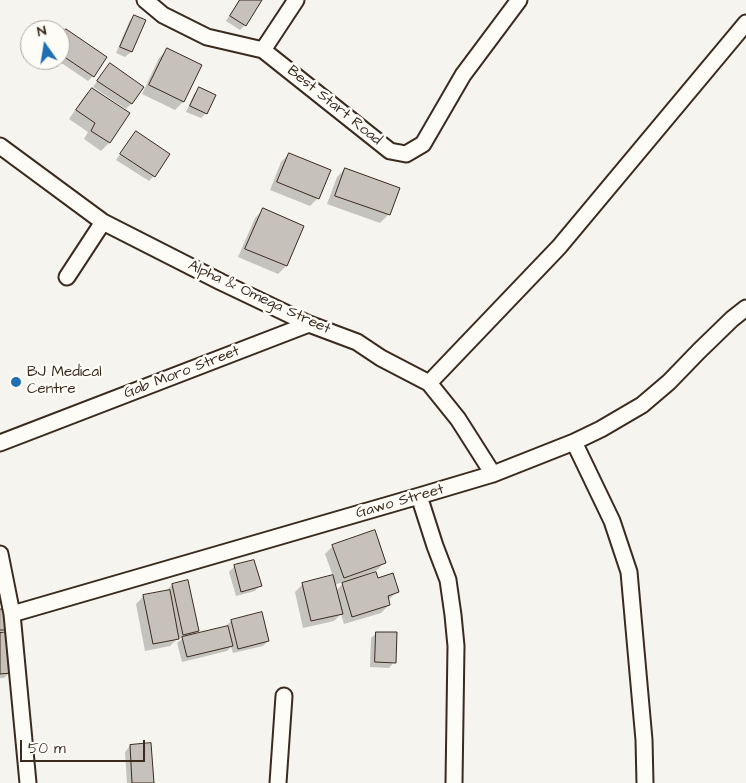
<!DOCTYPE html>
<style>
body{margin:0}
#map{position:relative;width:746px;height:783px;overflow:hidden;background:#f5f4ee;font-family:"Architects Daughter",sans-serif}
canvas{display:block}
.north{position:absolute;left:20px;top:20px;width:50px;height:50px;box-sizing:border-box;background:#fdfcf7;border:1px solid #afa8a0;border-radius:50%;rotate:347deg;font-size:14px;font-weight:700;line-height:20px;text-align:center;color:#3b2a1e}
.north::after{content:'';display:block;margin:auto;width:18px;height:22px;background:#1f6fb2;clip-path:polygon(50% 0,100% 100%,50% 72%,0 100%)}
.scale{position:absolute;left:20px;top:740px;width:125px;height:22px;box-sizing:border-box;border:2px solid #3b2a1e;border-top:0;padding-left:6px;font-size:15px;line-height:18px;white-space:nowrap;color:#3b2a1e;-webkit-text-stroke:4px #fdfcf7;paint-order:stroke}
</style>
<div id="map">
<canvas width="746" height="783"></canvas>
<div class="north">N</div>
<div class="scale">50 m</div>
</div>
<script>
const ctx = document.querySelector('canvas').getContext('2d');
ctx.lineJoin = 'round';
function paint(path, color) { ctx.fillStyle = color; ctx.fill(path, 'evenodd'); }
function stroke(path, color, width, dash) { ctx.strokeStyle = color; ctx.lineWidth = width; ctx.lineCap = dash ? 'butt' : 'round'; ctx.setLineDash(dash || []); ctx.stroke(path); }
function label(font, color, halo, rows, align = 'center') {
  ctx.font = font + ' "Architects Daughter",sans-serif'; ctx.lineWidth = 5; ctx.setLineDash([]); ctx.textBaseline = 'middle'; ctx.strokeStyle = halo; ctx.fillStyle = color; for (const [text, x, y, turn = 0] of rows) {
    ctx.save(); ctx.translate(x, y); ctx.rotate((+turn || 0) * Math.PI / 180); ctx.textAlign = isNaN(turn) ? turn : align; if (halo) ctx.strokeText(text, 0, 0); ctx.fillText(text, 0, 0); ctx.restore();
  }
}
paint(new Path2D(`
 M239,0H261L245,25L240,30L226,21Z
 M134,16L144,21L131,52L125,57L116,53L129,22Z
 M61,36L93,76L88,81L57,60H60V38Z
 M167,50L200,66L183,102L175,110L142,94L159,58Z
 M110,65L143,87L131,104L126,109L93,87L105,70Z
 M92,89L129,114L109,143L101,151L84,139L88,132L69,119L84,97Z
 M199,89L206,113L201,118L186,112L194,94Z
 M136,133L169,154L154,176L149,181L116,160L131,138Z
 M289,154L318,198L310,206L270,190L281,162Z
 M345,169L398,188L388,215L380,223L327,204L337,177Z
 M263,210L303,226L286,266L278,274L238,257L255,218Z
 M333,546L385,562L377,570L362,576L363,578L377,579L397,592L388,600L389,605L381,613L344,624L341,614L334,621L303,628L295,592L303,584L333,576L325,554ZM345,581L336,591L335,585Z
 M234,567L260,585L255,591L236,596L229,572Z
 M172,585L198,631L193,636L226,628V626L231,621L268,641L263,646L233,653L231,647L227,651L182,662L177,643L183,638L177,639L170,646L145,651L136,604L144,596L167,592V590Z
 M0,610L5,629L0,634L9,673L4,678H0Z
 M377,633L394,662L389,668L370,667L371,638Z
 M130,746L153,783H127L125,752Z`), '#0003');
const building = new Path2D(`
 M240,0H262L246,26L230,16Z
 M134,15L146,20L132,52L120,47Z
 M66,29L107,57L94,77L60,54V38Z
 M167,48L202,65L184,102L149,85Z
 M110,63L144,87L132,104L97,81Z
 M199,87L216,95L207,114L190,106Z
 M92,88L130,113L110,143L91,131L95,123L76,110Z
 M136,131L170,154L155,177L120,154Z
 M289,153L331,170L319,199L277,182Z
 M345,168L400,188L390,215L335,196Z
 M263,208L304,226L287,266L245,249Z
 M375,530L386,563L344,578L332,545Z
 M254,560L262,586L241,592L234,565Z
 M376,572L378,578L393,573L399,592L388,596L390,605L352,617L342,583Z
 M333,575L343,614L311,621L302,583Z
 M188,580L199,631L183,635L172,584Z
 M170,590L179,639L153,644L143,595Z
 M0,609H4L6,630H0Z
 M262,612L269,641L238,649L231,620Z
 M228,626L233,646L187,657L182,637Z
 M9,632L11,673L0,674V633Z
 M376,632H397L396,663L375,662Z
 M151,743L154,783H132L130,745Z`);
paint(building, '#c7c1bb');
stroke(building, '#3b2a1e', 1);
const minor = new Path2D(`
 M145,0L163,15L207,37L263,50L390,151L406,154L423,144L463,75L519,0
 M263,50L296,0
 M0,146L103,222L221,282L309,324L357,342L381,358L429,383L458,419L493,474
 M67,277L103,222
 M429,383L559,247L746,23
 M574,442L612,521L629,572L644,740L645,783
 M0,443L309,324
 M419,496L435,546L448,580L453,615L456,646L454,783
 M0,554L12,614L28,783
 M12,614L419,496L493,474L574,442L601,429L642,405L669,382L699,351L732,319L746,308
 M278,783L284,696`);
stroke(minor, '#3b2a1e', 19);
stroke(minor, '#fdfcf7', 15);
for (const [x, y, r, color] of [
 [16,382,6,"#1f6fb2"]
]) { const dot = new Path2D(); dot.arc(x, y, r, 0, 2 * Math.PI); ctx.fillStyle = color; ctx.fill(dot); stroke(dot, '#fdfcf7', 2); }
label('15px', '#3b2a1e', '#fdfcf7', [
 ["Best Start Road",334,106,39],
 ["Alpha & Omega Street",259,298,25],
 ["Gab Moro Street",182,373,-21],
 ["Gawo Street",400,502,-16]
]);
label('15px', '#3b2a1e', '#fdfcf7', [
 ["BJ Medical",27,373],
 ["Centre",27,390]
], 'left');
</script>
